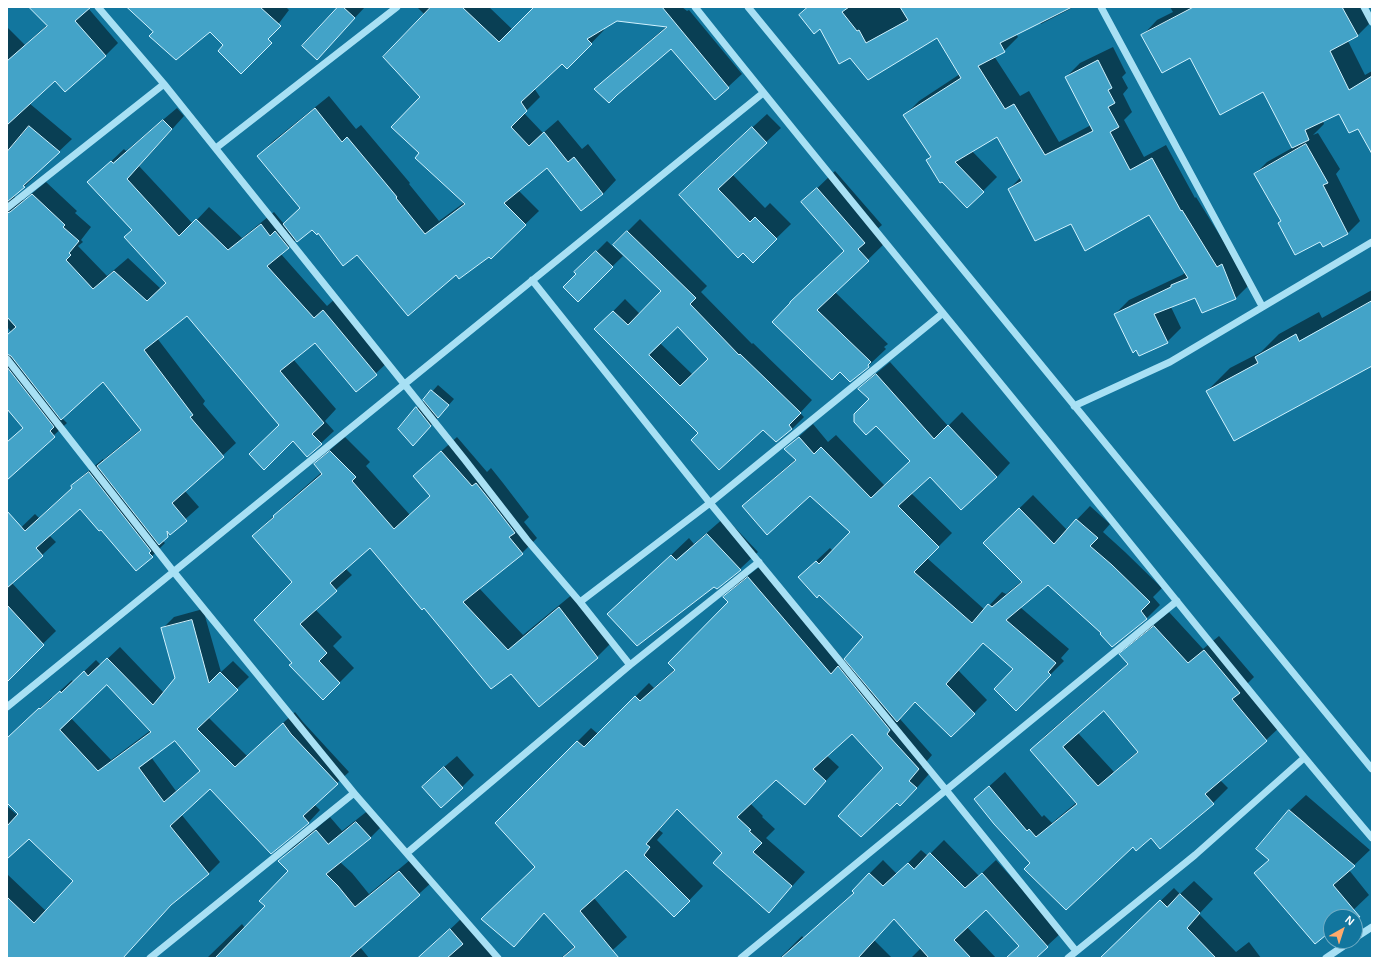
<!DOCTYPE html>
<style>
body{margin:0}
#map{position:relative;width:1379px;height:965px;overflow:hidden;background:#12769e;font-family:Helvetica,sans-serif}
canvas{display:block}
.frame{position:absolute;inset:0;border:8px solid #fff;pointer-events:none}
.north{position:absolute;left:1323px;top:909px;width:40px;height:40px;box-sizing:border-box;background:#12769e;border:1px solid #71adc5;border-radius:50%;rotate:39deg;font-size:11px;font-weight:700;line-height:16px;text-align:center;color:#fff}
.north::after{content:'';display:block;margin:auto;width:14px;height:18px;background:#ffaa6b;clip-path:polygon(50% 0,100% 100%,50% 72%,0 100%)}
</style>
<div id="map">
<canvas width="1379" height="965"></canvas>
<div class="frame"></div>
<div class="north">N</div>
</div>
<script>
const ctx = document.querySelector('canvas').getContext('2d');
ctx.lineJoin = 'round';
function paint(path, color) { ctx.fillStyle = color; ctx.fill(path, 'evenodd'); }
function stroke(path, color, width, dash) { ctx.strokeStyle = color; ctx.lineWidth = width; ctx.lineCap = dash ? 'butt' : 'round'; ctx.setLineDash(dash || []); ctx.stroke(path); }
paint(new Path2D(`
 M37,7H89L88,8L118,43L105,56L55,79L29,103L72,139L36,173L37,174L24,187L14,195L16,199L19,200H24L46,182L77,211L75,213L91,227L81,240L83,242L78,246L107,276L128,258L161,289L167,283L133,230L102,170L124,149L126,151L177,108L184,116L139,166L193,224L209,207L242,238L274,212L284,224L301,208L259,156L272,142L329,96L356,129L361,125L410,183L409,184L439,221L465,202L421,153V97L425,15L417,7H489L513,30L535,7H682L687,11L689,10L742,74L715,99L672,47L596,89L609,76L667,26L616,20L603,28L604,30L581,54L562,62L534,88L540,97L524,113L543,133L558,120L582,149L588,144L616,180L603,194L547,167L518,190L539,211L491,257L489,255L456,274L357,254L312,228L296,240L281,254L327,306L336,298L389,361L357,391L315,341L293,359L336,409L325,421L334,431L307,456L187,314L157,338L205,401L203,404L236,443L185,491L199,507L162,540L165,543L152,556L101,528L80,507L49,535L56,542L12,583L56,631L7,679V541L35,514L39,518L73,487L86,473L103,459V460L141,429L104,380L62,418L67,423L7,479V443L24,427L7,408V346L17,338L7,327V27L25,45L47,25Z
 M128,7H286L289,10L252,59L224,45L210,30L154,32Z
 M340,7H365L317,58Z
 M809,7H954L868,78Z
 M1033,7H1073L1070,9L1041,24Z
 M1170,7H1366L1372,21L1358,35L1348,41L1365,75L1372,71V150L1359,127L1339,113L1323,121L1324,124L1313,135L1318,133L1340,169L1336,174L1360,221L1348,233L1321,241L1279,223L1282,220L1255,174L1267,162L1292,148L1264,91L1142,36L1157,20L1173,12Z
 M1005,14L1018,37L1004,51L994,56L1020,96L1029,91L1059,142L1091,125L1066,77L1080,63L1113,47L1126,73L1122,77L1128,88L1123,94L1132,112L1124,120L1144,157L1166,145L1195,198L1196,197L1250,284L1236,298L1202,312L1196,297L1171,307L1181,328L1167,342L1115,314L1129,300L1182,275L1186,272L1150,214L1009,189L1021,177L997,136L972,151L997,177L967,207L927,160L931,156L905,115L919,101L960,74Z
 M767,114L781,128L732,174L765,208L770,203L791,224L753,261L694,181Z
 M835,171L882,225L875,231L886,242L835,292L888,344L884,347L886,349L868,366L791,302L845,250L803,202Z
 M640,219L707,286L701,292L752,344L753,343L812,400L800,413L804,417L792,429L763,428L700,433L596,329L625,299L640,314L662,291L614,245ZM678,326L710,359L693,375L660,343Z
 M607,241L623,256L578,300L577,274L576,272Z
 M1372,290V365L1207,391L1230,368L1261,352L1279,334L1319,312L1322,318Z
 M890,362L948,426L962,412L1010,463L997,477L930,475L911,493L952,533L927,558L985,610L1002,592L1006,594L1022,581L984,543L1033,495L1067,530L1090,506L1110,524L1103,532L1125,552L1162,588L1153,597L1160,605L1147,618L1112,646L1102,633L1048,584L1020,607L1069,649L1061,658L1064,661L1016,709L1015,669L984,642L958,670L987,700L974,713L916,701L900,719L932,755L922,767L929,774L914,791L885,768L852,732L826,755L839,767L804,804L776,778L750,803L763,816L762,817L775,829L766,838L805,872L775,905L677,809L659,830L663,833L657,840L703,886L674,916L626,868L594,898L627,937L604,958H561L575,946L545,912L514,946L536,867L496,823L591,728L598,734L649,683L654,688L675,669L729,602L725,597L738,583L762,565L845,661L864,637L799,577L830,548L833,551L852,532L810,495L743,506L757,493L796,459L785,449L813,424L828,442L836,435L885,486L911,461L870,399L859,389L873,376Z
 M438,385L454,399L425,432L413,445L399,429Z
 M345,437L370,462L366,466L410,515L431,495L414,476L457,437L487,472L491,468L503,483L529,517L524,522L537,538L522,553L479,588L523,635L574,593L612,642L597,657L539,706L511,673L424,607L370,547L345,568L352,575L315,609L342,637L333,646L354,668L323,699L293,663V582L253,536L289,501L322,472L315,464L330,450Z
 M725,517L758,552L740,569L717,588L714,585L609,614L689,538L694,544Z
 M203,609L221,672L233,661L249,677L208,717L247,756L295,712L303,722L349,772L314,804L320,810L309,822L271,852L210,787L181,814L220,862L209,873L175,901L138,940L117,958H7V874L46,911L74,881L7,782V739L52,697V698L72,680L73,682L96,660L101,665L120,647L164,693L176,678L163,628L174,617ZM107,684L151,730L111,760L71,718ZM175,740L201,770L176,791L151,757Z
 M1169,612L1203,649L1219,636L1254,677L1246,685L1281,726L1266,740L1220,780L1228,788L1213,803L1133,846L1031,863L975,799L1005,772L1042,817L1044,815L1052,823L1077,802L1031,750L1046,735L1129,663L1121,654L1135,640ZM1105,709L1138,751L1114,772L1078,733Z
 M457,756L474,775L462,787L436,774Z
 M1306,795L1370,850L1349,870L1369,895L1346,917H1331V929L1256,873L1270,859L1257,849L1290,810Z
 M7,806L35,831L7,858Z
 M370,809L384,824L370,838L340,862L352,873L369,894L410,860L431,883L360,947L369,958H207L242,924L245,928L266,906L289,871L279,861L293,847L330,817L342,831Z
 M944,840L979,876L996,860L1061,933L1034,958H1006L1020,946L986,909L967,927L996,958H911L921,948L894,918L874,940L892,958H833L855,892L853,891L870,873L883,860L897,874L921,850L928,856Z
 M1194,881L1213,899L1199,914L1236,952L1249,942L1261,958H1107L1119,941L1174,888L1180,894Z
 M462,918L497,958H423L442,937Z
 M802,936L821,958H780Z`), '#0007');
const building = new Path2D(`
 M29,7H91L75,21L106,56L65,92L55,81L7,125V61L47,26Z
 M127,7H260L281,26L268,39L272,43L241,74L218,51L223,45L210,32L176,60L149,36L153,32Z
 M338,7H343L355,18L317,60L302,46Z
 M431,7H462L499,42L534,7H662L729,88L715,100L671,49L617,95L609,103L594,89L667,27L617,21L587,39L592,44L567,69L562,64L521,102L527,111L511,127L529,146L544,132L568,162L574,157L603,194L581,211L547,168L504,203L526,225L491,259L489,257L459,279L456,275L408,316L357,255L343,266L318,233L317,235L312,230L297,242L283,224L300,208L257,156L315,108L342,142L347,137L397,197L396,198L425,234L465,204L415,158L419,153L391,127L420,97L383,57Z
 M808,7H849L842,12L857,31L859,30L866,43L908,20L900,7H1072L1000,43L1005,52L978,66L1005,109L1014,104L1045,155L1093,131L1065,77L1098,60L1112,88L1108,90L1115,103L1108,107L1119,127L1110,132L1130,170L1152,158L1181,211L1182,210L1217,267L1222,264L1236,299L1202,313L1195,298L1154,314L1168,343L1139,356L1136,350L1133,353L1114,314L1171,287V285L1188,278L1149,215L1085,251L1071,224L1035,241L1008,189L1022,181L997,137L955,162L984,192L967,208L942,182L940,183L926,160L931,157L903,115L961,78L937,38L868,80L850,58L839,64L820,29L814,34L799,15Z
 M1194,7H1342L1358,36L1330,51L1349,90L1372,76V154L1358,129L1349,133L1339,114L1305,130L1309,140L1292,148L1263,92L1220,115L1190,58L1162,73L1141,35Z
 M163,120L172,129L127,179L179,236L196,219L228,250L261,224L270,236L275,231L289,248L267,266L314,318L323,310L377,375L356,392L315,343L280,371L324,423L312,434L322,444L307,457L293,441L264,470L249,454L279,425L187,316L144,350L193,415L190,417L224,457L172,503L187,521L170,535L167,531L168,537L159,545L97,466L141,430L103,382L61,420L11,356L7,354V335L16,327L7,317V213L10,212L32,194L65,225L63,227L79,241L69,253L71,255L66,260L93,289L114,271L147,301L166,283L124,237L132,230L87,182L111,161L113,163Z
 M29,126L60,152L23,186L25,187L7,202V152Z
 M752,127L767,143L718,189L750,222L755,217L777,239L753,263L743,253L738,258L679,195Z
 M1306,144L1328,183L1323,185L1348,234L1323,247L1320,242L1295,255L1278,223L1281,221L1254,174Z
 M817,188L865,243L858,249L869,261L817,310L871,362L868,365L869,367L850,382L840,372L832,380L772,322L790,303V302L844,251L801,202Z
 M627,231L696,298L690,304L739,355L740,354L801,413L789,425L792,429L776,442L763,430L719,470L691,440L698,433L594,329L613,311L628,325L661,291L613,245ZM678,327L708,359L680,386L649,355Z
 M596,251L613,267L578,302L563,287L576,274L574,272Z
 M1372,301V366L1234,441L1206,391L1258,363L1255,357L1296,334L1299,341Z
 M7,367L54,427L50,431L55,437L7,480V442L23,428L7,409Z
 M876,374L934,439L948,425L997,477L961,510L930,477L898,506L939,547L914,572L972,623L988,604L992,607L1022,582L983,543L1019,508L1054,544L1076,519L1098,538L1090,546L1112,565L1150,602L1141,611L1147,619L1112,647L1100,634L1101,633L1048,585L1006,620L1056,663L1048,672L1051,675L1016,711L994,689L1013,669L983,643L946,684L975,714L951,737L915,702L897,722L844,659L863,637L819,595L817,598L798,577L816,561L819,564L850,532L810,496L767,535L742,506L796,460L784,449L799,437L814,454L821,447L871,498L910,461L876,426L866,435L854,422V414L869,399L858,389Z
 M431,390L449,405L438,418L423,400Z
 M416,407L431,426L413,446L398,429Z
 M330,451L356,477L352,481L394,529L430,496L413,476L441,451L472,486L476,483L488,498L515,533L509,537L523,554L463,602L508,650L559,607L598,658L539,707L511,674L491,689L424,608L422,610L370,548L330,583L337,591L300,624L327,653L319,661L340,683L323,700L289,665L292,663L254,620L292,582L252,536L274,517L273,516L322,474L314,464Z
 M89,472L151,551L149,553L153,557L136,571L101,530L99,531L80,509L36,548L43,556L7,588V511L25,531L72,488L71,486Z
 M707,534L741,570L717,589L714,587L637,646L607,614L671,555L676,560Z
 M748,577L831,674L838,666L890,730L887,734L919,769L909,781L917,788L900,806L897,803L861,837L838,816L883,768L852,734L813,769L826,781L805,805L776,780L737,817L751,830L749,831L762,843L753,852L792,886L769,913L713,863L722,853L677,809L646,844L650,847L644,855L690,901L674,917L626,870L580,911L619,958H562L575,947L544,913L514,947L481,919L535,867L495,823L577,741L584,747L635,696L640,701L675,670L668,663L728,602L723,597Z
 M7,605L44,645L7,682Z
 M192,620L209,683L220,672L238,690L197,729L235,767L283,723L291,734L338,784L303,816L309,823L271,854L210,789L170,826L209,874L171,905L123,958H7V897L34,923L73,881L29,839L7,859V826L18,814L7,803V738L39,708L40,709L60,691L61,693L84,671L88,676L107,658L153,705L175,678L161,628ZM107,685L151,732L98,771L60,730ZM175,741L200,771L164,802L139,768Z
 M1154,626L1188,663L1204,650L1240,693L1232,699L1267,741L1205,794L1214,804L1160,849L1151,838L1136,851L1133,847L1066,910L1024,869L1030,863L994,824L974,799L989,786L1027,831L1029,829L1036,837L1077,804L1030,750L1128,664L1119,654ZM1104,711L1138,752L1098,786L1063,747Z
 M444,767L463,788L441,808L422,787Z
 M1289,810L1355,866L1333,885L1360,917H1331V931L1315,944L1254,873L1269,860L1256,849Z
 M356,822L371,838L326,874L338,886L355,907L399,871L420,895L349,958H215L265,906L259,901L288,871L278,861L316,830L328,844Z
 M930,853L965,888L982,873L1048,947L1036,958H1006L1019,946L986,910L954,940L971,958H929L894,919L858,958H781L854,893L852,891L869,873L883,886L908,863L914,869Z
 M1180,894L1200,913L1187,928L1216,958H1100L1160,900L1167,907Z
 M450,929L463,944L447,958H418Z`);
paint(building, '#43a3c8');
stroke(building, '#d0f2fe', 1);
stroke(new Path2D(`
 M98,7L164,84L465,460L527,540L580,602L630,665
 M695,7C810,152 928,294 1045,438C1153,571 1260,707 1372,838
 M748,7L1372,769
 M1101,7L1262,306
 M1364,7L1372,22
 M216,148L397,7
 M7,208L164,84
 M532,280L710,503L946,790L1076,951
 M7,359L173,571L354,793L498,958
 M1074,406L1170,362L1372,242
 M580,602L710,503L943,313
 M7,707L763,93
 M407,853L630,665L759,562
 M1355,938L1372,927
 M150,958L354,793
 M741,958C887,840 1031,719 1177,601
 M1068,958L1195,855L1304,758
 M1326,958L1351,941`), '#a8e0f4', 7);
</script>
